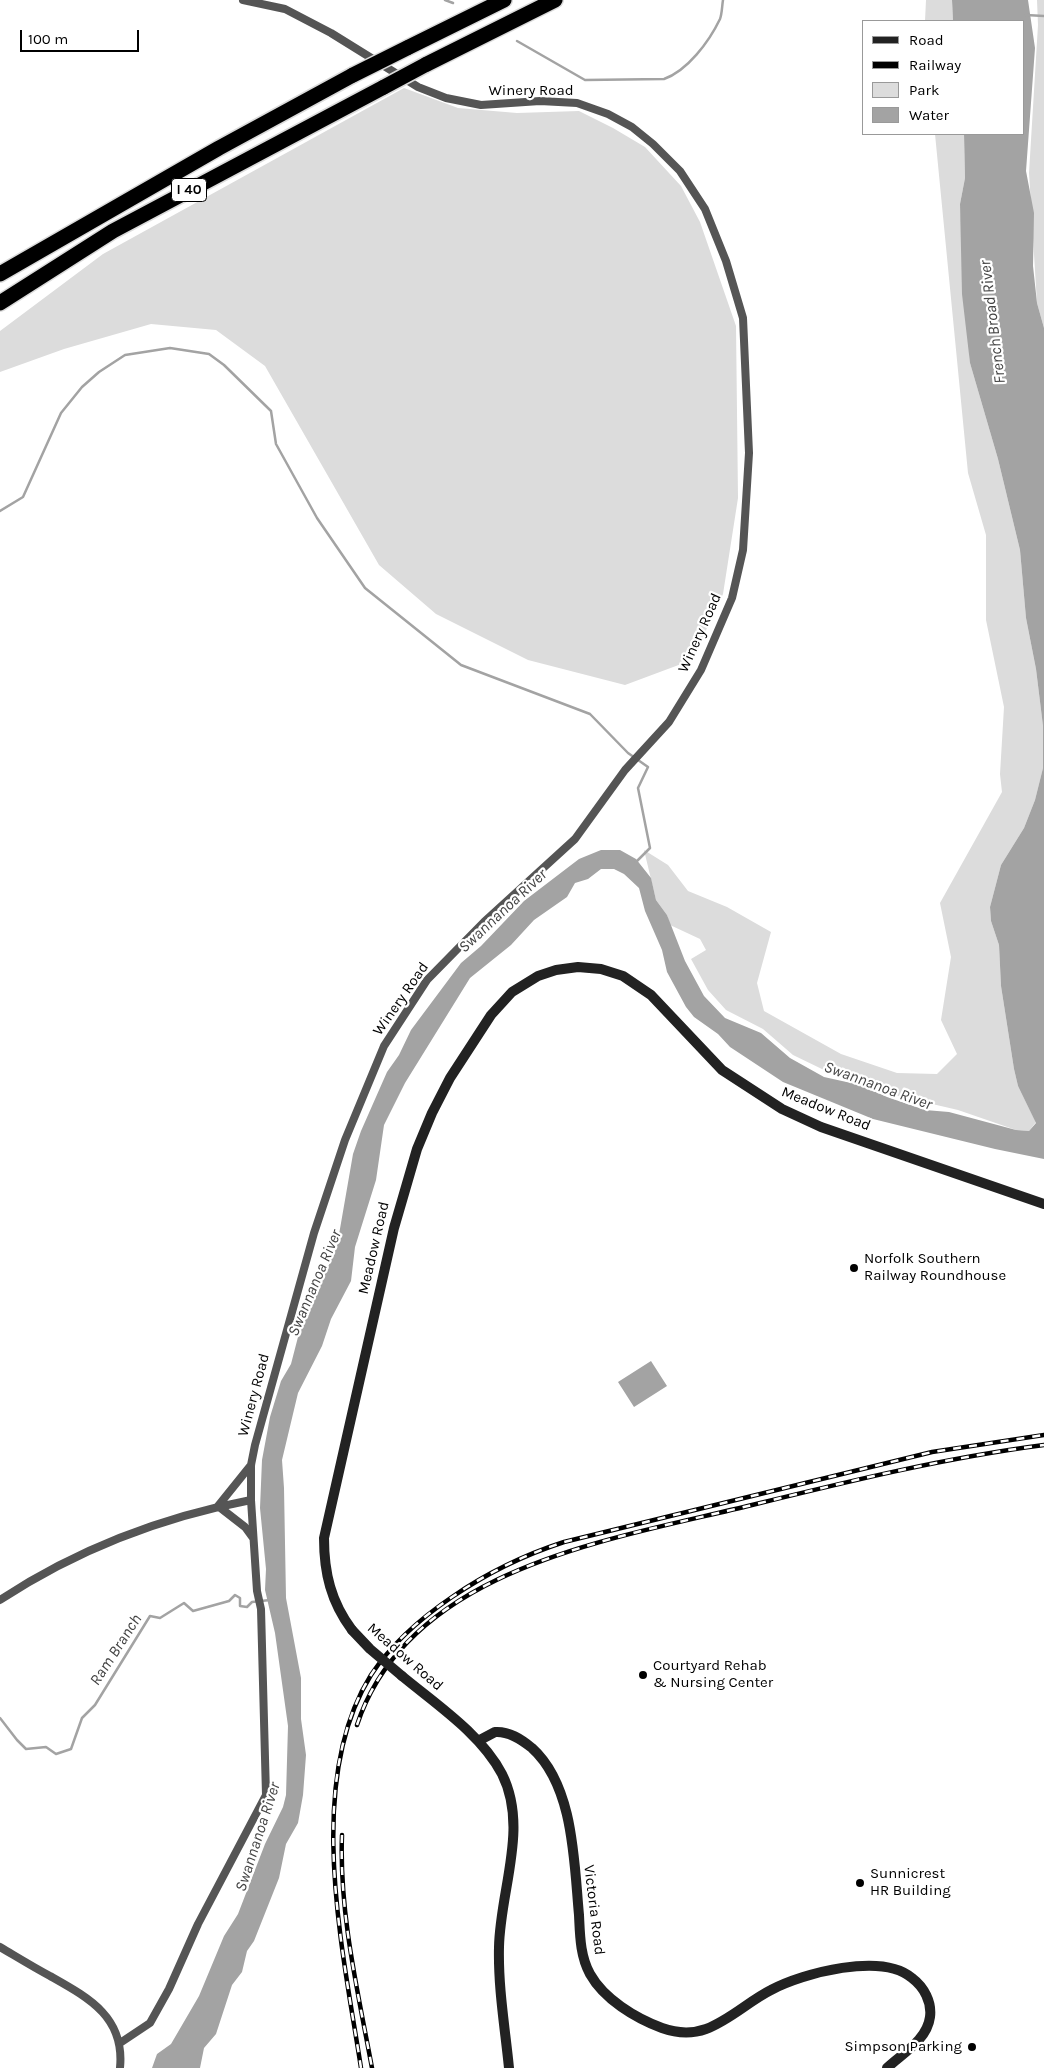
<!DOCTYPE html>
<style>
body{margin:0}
#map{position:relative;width:1044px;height:2068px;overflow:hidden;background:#fff;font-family:Karla,sans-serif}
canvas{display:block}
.legend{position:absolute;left:862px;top:20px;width:162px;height:115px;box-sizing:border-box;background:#fff;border:1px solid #999;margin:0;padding:6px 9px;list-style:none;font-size:15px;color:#000}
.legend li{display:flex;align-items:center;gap:10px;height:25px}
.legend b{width:25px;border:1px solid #999}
.scale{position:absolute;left:20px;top:30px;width:119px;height:22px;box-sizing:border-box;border:2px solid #000;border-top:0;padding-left:6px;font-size:15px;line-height:18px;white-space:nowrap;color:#000;-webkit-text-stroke:4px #fff;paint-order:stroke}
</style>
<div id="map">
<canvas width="1044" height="2068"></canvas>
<ul class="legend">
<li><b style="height:6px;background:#222"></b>Road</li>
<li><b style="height:6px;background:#000"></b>Railway</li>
<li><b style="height:14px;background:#dcdcdc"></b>Park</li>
<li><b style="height:14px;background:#a3a3a3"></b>Water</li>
</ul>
<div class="scale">100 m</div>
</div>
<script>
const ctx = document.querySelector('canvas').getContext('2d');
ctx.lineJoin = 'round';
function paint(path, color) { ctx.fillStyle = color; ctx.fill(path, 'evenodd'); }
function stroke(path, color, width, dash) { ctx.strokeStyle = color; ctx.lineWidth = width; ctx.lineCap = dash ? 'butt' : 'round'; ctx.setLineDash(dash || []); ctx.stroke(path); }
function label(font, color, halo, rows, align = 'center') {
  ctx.font = font + ' Karla,sans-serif'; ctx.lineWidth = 4.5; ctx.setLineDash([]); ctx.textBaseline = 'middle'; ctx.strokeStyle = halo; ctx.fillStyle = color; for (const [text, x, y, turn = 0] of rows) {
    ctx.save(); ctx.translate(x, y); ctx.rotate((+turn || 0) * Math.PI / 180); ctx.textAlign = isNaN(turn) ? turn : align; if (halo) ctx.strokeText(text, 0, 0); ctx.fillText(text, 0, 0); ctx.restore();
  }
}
paint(new Path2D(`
 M926,0H952L953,21H925Z
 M1037,0H1044V328L1037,303L1029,173L1038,25Z
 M404,88L458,108L517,113L579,111L613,128L645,147L681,186L700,222L736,326L738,498L723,594L692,660L625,685L528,660L436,614L379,565L265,366L216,330L151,324L64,349L0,372V331L103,254Z
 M935,134H964L965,178L960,204L970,363L998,459L1020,550L1026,618L1036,669L1043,726V768L1035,800L1024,828L1001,865L990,907L991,921L999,945L1001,986L1014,1069L1018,1086L1036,1122L1029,1131L1016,1130L958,1110L898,1096L824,1070L793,1055L763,1029L726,1010L708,990L691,959L706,950L700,939L670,925L667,915L656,900L644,850L668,865L688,891L727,907L771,932L757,983L764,1011L841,1054L897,1073L937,1074L957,1054L941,1020L951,957L940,903L1002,792L1000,774L1004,707L986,620V535L968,473Z`), '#dcdcdc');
paint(new Path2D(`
 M952,0H1028L1035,48L1026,171L1034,213L1033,266L1037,303L1044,328V1159L995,1149L873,1119L783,1082L730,1047L718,1034L694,1017L686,1007L667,972L662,950L645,911L639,888L624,874L614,869H601L588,879L575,883L567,897L534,920L511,945L470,978L405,1083L384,1125L376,1180L355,1247L351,1281L331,1319L322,1346L298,1393L282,1460L284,1488L286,1598L301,1678V1719L306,1755L303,1795L298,1823L286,1844L279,1878L254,1941L247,1951L242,1972L232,1985L216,2034L204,2048L200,2068H152L157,2054L171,2044L199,1996L224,1936L238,1914L265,1844L283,1807L286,1795L288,1726L275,1633L265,1590L266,1569L260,1508L262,1460L270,1417L281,1381L291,1364L298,1337L337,1246L353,1154L361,1131L387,1072L399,1055L411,1030L461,963L481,946L524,901L579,859L601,850H620L636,859L651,878L656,900L667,915L685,961L704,996L725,1018L761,1033L790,1058L824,1077L860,1085L887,1097L925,1110L949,1112L1016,1130L1029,1131L1036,1123L1018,1086L1014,1069L1001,986L999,945L991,921L990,907L1001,865L1024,828L1035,800L1043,768V726L1036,669L1026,618L1020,550L998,459L970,363L962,294L960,204L965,178L964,134H1023V21H953Z
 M651,1361L667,1386L634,1407L618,1382Z`), '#a3a3a3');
stroke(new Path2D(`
 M445,0L453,3
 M1026,15L1044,16
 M517,41L585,80L664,79C687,71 709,42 720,19C722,14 722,6 723,0
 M0,511L23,497L61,413L82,387L99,372L125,355L170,348L209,354L224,365L271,411L276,444L317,518L365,588L461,665L590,714L628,753L648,767L638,788L650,848L636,862
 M0,1718L17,1740L26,1749L46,1747L56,1754L71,1749L82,1718L95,1705L150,1616L160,1618L184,1603L193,1611L229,1601L235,1595L240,1598V1606L247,1607L252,1602L270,1600`), '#a3a3a3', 2.5);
const highway = new Path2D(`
 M407,48L504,0
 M425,65L555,0
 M0,274L219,148L353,75
 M0,303L113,231L384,87`);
stroke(highway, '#dbdbdb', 18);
stroke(new Path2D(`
 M251,1465L218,1506L245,1527L253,1538
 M0,1600C76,1550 162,1517 251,1500
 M0,1947C17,1957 33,1967 50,1976C89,1998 125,2017 120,2068
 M120,2043L150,2023L169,1989L198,1924L266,1795L261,1609L257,1591L251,1500V1465L255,1445L314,1233L345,1140L384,1046L427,980L484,922L575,839L625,770L669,722L701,670L732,598L743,550L749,453L743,318L726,261L705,209L680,171L653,144L632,127L608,114L577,103L540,101L481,105L446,98L418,87L331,33L285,9L243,0`), '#555', 8);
stroke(new Path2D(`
 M352,1630C331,1602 324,1573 324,1538L394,1228L417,1149L432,1113L450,1078L491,1015L512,992L538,976L556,970L578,967L601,969L623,976L651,995L722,1070L782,1109L821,1127L1044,1204
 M402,1676C437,1705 481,1734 502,1774C529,1828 500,1890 499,1947C498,1987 505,2028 509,2068
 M478,1741L495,1732C509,1731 521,1739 532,1748C574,1786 574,1862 579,1915C580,1935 580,1956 590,1974C604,1999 635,2018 662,2028C676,2033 692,2034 706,2029C730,2020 749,2001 771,1990C803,1973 882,1952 912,1978C924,1987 932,2002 930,2017C927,2040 903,2053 887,2068`), '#222', 10);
stroke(highway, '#000', 15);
const rail = new Path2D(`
 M357,1725C409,1567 614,1539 752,1505C850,1481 944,1458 1044,1445
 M342,1835C339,1913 358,1992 372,2068
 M361,2068C343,1951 304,1782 371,1675C392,1643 421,1618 452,1597C487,1573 524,1555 564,1542L932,1452L1044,1435`);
stroke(rail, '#000', 4.5);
stroke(rail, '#fff', 2.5, [8]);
const highwayBridge = new Path2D(`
 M353,75L407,48
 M384,87L425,65`);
stroke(highwayBridge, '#dbdbdb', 18, []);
stroke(new Path2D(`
 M352,1630L370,1649L402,1676`), '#222', 10);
stroke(highwayBridge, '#000', 15);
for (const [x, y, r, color] of [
 [854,1268,5,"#000"],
 [643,1675,5,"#000"],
 [860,1883,5,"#000"],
 [972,2047,5,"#000"]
]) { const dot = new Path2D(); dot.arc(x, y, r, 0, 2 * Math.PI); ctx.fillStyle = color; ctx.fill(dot); stroke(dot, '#fff', 2); }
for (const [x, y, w] of [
 [189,190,35]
]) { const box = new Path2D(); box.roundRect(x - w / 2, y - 11.5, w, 23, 4); ctx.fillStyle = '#fff'; ctx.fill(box); stroke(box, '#000', 1); }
label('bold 14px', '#000', null, [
 ["I 40",189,190]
]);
label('15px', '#000', '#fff', [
 ["Winery Road",531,91],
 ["Winery Road",700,633,-66],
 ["Winery Road",401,999,-55],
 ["Meadow Road",826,1109,22],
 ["Meadow Road",374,1248,-77],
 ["Winery Road",254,1395,-75],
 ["Meadow Road",405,1657,41],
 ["Victoria Road",594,1910,83]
]);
label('15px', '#000', '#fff', [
 ["Norfolk Southern",864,1259],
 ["Railway Roundhouse",864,1276],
 ["Courtyard Rehab",653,1666],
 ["& Nursing Center",653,1683],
 ["Sunnicrest",870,1874],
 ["HR Building",870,1891],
 ["Simpson Parking",962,2047,"right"]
], 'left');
label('italic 16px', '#444', '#fff', [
 ["French Broad River",993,322,-97],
 ["Swannanoa River",503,911,-43],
 ["Swannanoa River",878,1086,20],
 ["Swannanoa River",315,1283,-67],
 ["Ram Branch",116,1650,-57],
 ["Swannanoa River",258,1837,-72]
]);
</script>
